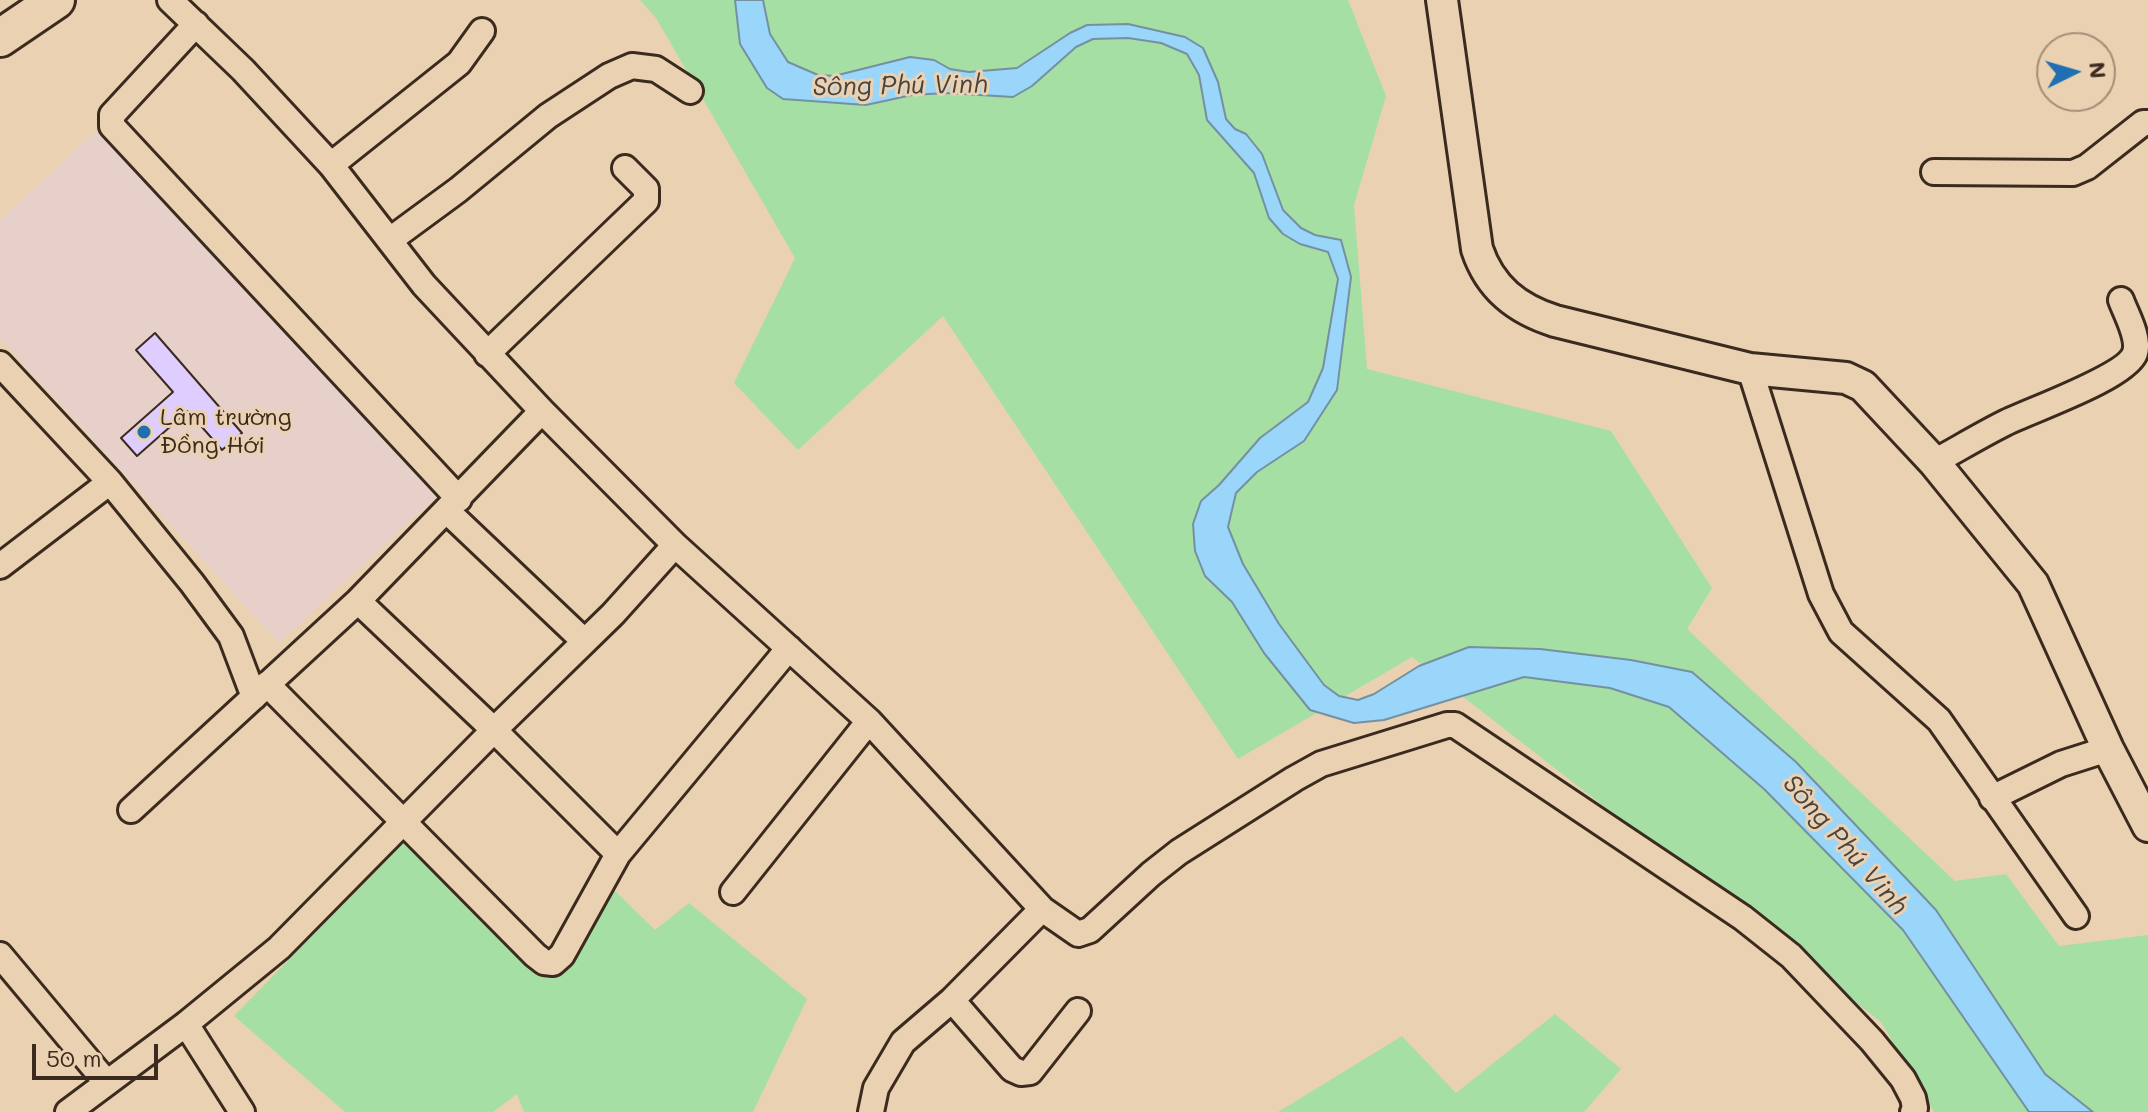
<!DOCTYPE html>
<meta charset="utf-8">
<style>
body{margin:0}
#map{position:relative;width:2148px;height:1112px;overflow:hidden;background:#ead1b2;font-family:Mali,sans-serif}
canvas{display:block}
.north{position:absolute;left:2036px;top:32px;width:80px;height:80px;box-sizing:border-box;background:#ead1b2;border:2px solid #a48e77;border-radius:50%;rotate:85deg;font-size:22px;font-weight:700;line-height:32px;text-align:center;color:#3b2a1e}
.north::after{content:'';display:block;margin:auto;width:28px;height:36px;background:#1f6fb2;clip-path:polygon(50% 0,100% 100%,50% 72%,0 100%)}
.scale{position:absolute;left:32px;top:1044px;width:126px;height:36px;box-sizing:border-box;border:4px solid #3b2a1e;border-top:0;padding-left:10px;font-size:24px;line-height:28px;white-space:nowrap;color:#3b2a1e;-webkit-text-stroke:6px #ead1b2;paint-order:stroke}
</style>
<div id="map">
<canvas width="2148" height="1112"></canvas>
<div class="north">N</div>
<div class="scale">50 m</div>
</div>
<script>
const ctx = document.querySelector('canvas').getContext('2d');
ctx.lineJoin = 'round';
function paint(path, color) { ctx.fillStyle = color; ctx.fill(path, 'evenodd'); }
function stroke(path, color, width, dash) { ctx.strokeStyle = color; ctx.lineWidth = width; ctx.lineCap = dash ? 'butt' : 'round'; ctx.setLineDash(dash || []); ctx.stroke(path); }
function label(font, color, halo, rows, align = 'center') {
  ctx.font = font + ' Mali,sans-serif'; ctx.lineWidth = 6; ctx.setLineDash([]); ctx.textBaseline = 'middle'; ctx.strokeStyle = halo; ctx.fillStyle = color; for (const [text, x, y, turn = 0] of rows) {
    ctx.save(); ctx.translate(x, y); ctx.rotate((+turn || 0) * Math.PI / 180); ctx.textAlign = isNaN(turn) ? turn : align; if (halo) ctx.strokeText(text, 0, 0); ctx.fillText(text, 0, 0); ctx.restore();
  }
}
paint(new Path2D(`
 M103,125L441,492L279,643L0,338V220Z`), '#e6d0c9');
paint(new Path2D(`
 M640,0H1348L1386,96L1354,205L1367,369L1611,431L1712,588L1687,629L1955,881L2006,874L2059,946L2148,935V1112H1934L1881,1022L1412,657L1238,759L943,316L798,450L734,383L795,258L656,18Z
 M404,842L539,973L562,972L612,888L655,930L689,903L807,999L753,1112H524L517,1094L493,1112H345L234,1016Z
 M1555,1014L1621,1069L1584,1112H1278L1402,1036L1456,1093Z`), '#a6dfa4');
const water = new Path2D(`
 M735,0H763L770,34L788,62L818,75L834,76L910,57L934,60L950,69L969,72L1017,68L1070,33L1087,25L1128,24L1185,37L1203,48L1218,82L1226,119L1235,129L1246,134L1262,154L1283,210L1301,228L1315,235L1341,240L1351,277L1337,390L1304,441L1257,472L1236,493L1228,527L1243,564L1279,624L1324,685L1339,696L1358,700L1374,694L1419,666L1469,647L1540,649L1631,660L1692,672L1796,762L1936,910L2045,1074L2093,1112H2029L1903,930L1764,789L1669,707L1610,688L1524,677L1384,720L1354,723L1310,710L1264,653L1232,602L1205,576L1195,551L1193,524L1201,501L1219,485L1260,438L1308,402L1323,368L1338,279L1328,252L1300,244L1283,234L1269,218L1254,173L1207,120L1199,75L1187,54L1161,43L1128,38L1093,39L1076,47L1032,86L1013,97L946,93L912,95L866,105L783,99L767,88L740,44Z`);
paint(water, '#9ad5fa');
stroke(water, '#7491a2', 2);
const building = new Path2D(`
 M155,333L242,433L222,450L188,411L137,456L121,438L173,392L136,350Z`);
paint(building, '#decdfe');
stroke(building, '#3b2a1e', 2);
const minor = new Path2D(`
 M170,0L243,70L331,165L424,285L542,411L675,545L869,721L1042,909L1078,934L1090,930L1151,874L1179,852L1294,779L1321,764L1447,725H1455L1743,918L1791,956L1872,1041L1903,1079L1913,1098L1915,1108L1913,1112
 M196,24L112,115V126L459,499
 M331,165L459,63L482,31
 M1934,172L2073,173L2087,167L2143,123H2148
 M390,240L458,190L548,116L609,76L632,66L656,69L690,91
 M487,354L646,201V189L625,168
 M0,364L110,482L192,583L231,636L254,697
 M1750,369L1821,594L1841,632L1939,720L2076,916
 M1934,462C1958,449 1981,435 2005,423C2031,410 2127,377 2135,353C2140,338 2126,314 2121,300
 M447,511L584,641
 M0,566L110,482
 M358,601L494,730L618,854
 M267,684L535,955L544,962L553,963L562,955L618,854L789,648
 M1992,798L2061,764L2108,749
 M131,810L358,601L542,411
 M733,892L869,721
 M0,955L107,1083
 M952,1000L1012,1069L1021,1073L1030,1072L1078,1011
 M186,1024L242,1112
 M68,1112L186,1024L279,948L494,730L613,614L675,545
 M871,1112L876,1088L903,1042L952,1000L1042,909`);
const major = new Path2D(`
 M1442,0L1477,249C1490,288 1517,309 1555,321L1750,369L1846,378L1863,386L1934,462L2033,584L2108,749L2148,826`);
const highway = new Path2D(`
 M0,38L56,0`);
stroke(minor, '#3b2a1e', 30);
stroke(major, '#3b2a1e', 36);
stroke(highway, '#3b2a1e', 42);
stroke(minor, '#ead1b2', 24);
stroke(major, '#ead1b2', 30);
stroke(highway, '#ead1b2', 36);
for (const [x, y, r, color] of [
 [144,432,8,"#1f6fb2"]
]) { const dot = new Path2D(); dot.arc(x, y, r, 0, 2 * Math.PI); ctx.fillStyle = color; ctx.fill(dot); stroke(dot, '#ead1b2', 3); }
label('24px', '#3b2a1e', '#ead1b2', [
 ["Lâm trường",160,418],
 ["Đồng Hới",160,446]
], 'left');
label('italic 26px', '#49443f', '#ead1b2', [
 ["Sông Phú Vinh",900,86,-1],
 ["Sông Phú Vinh",1845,845,49]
]);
</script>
